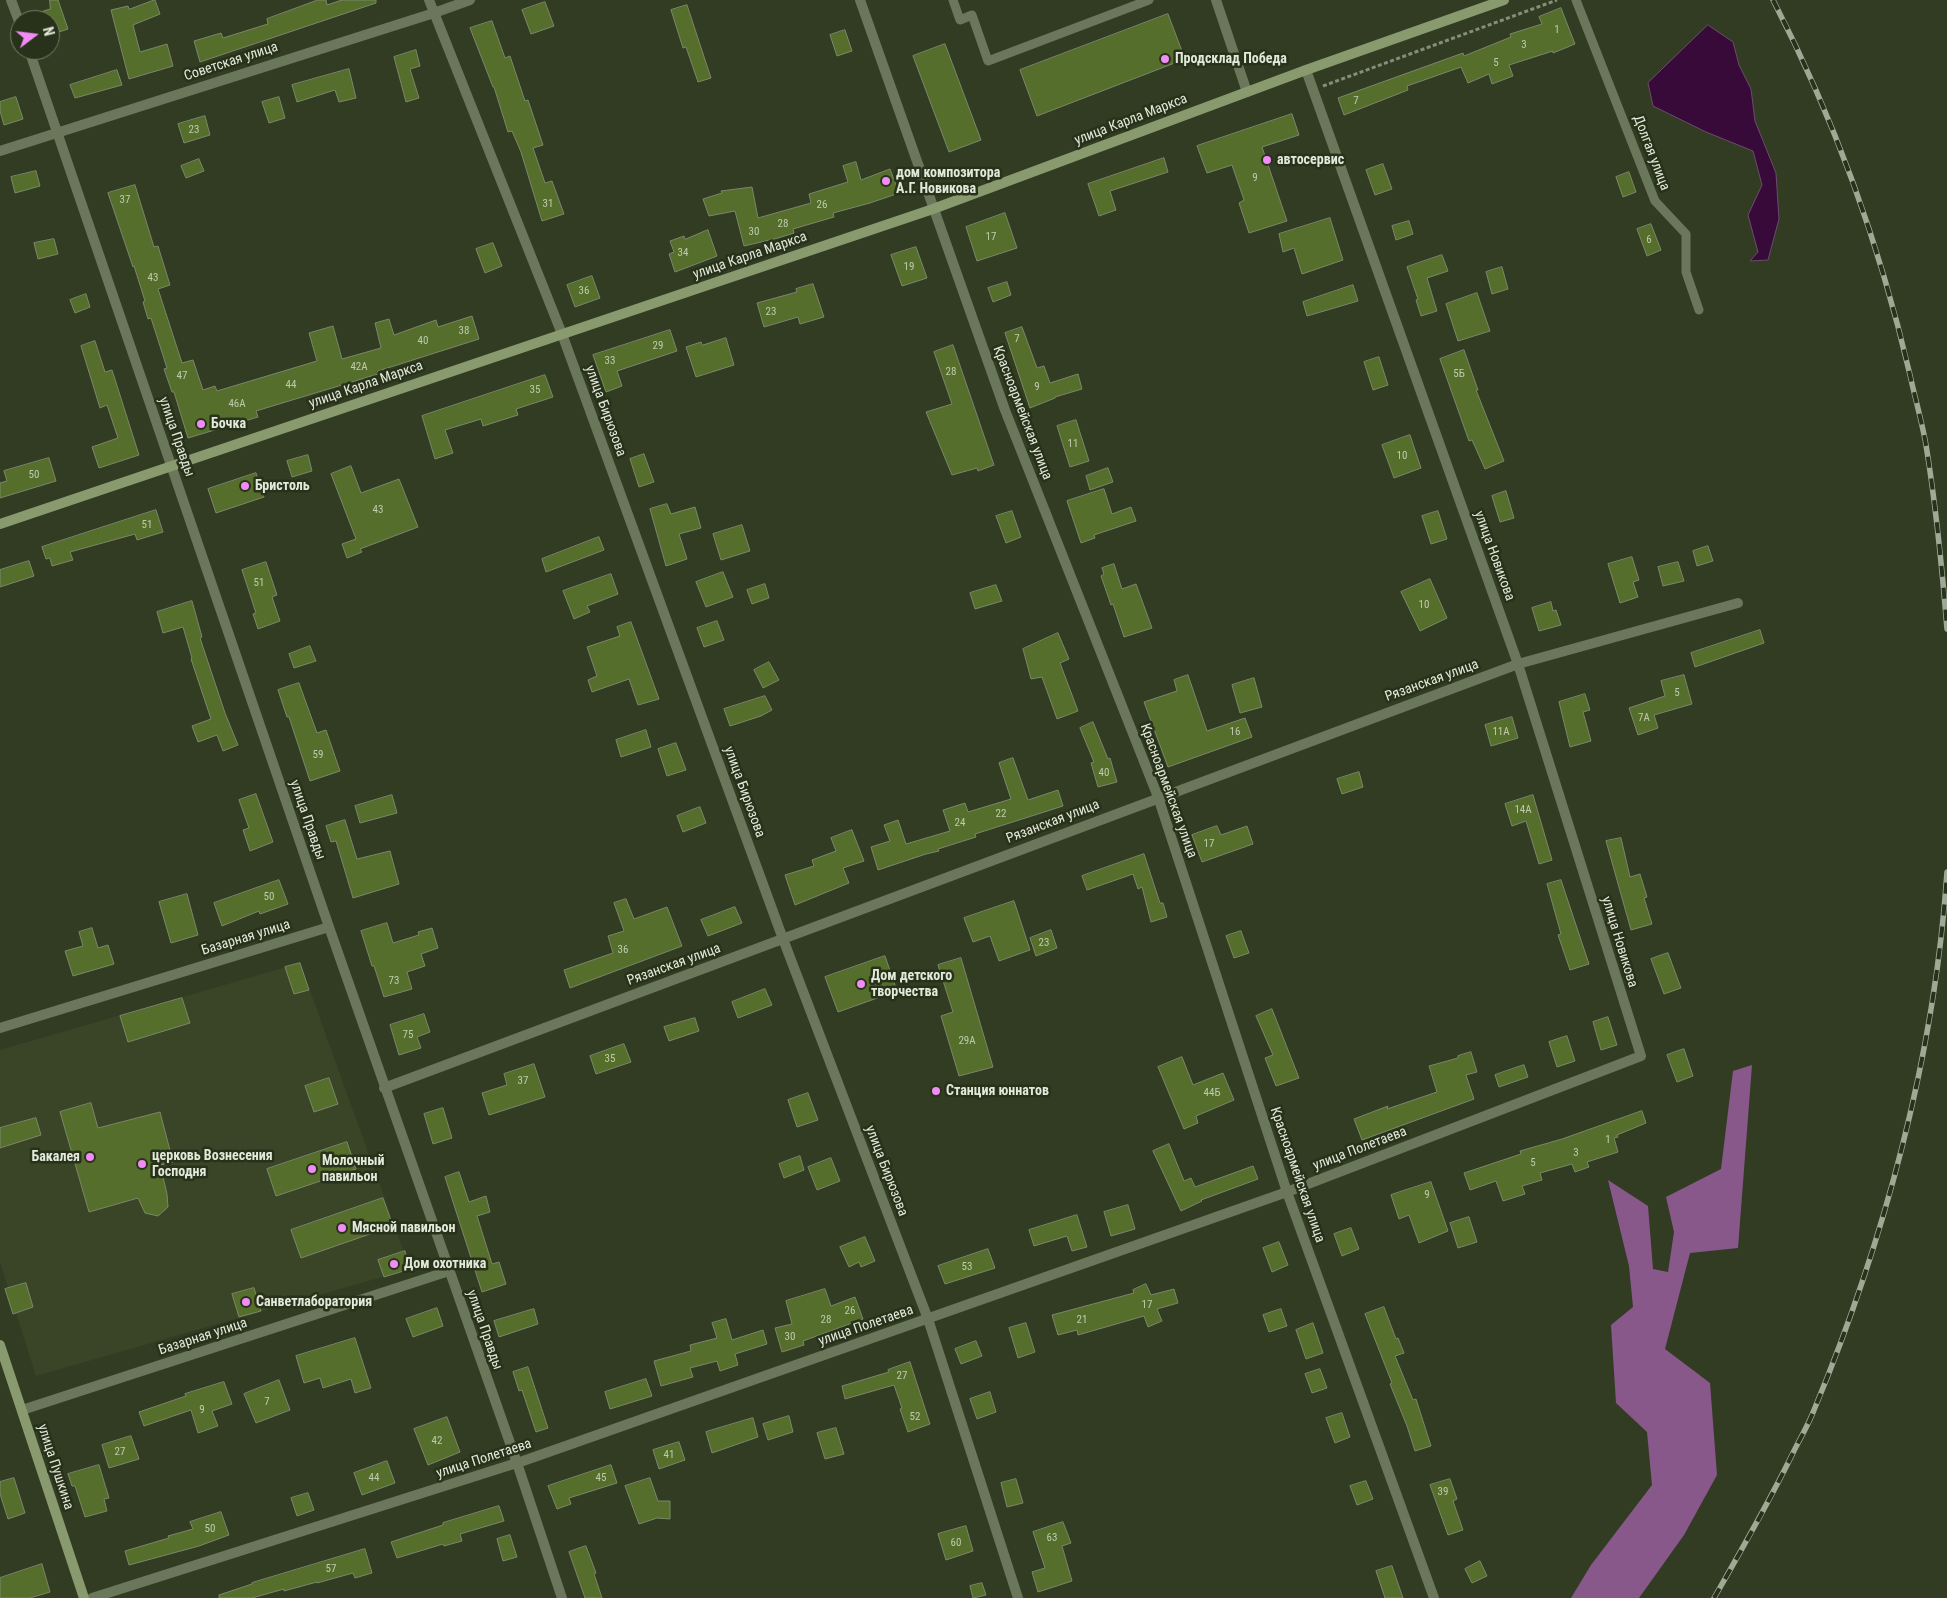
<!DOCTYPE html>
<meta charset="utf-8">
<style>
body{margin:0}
#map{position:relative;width:1947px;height:1598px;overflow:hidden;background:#323c23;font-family:"Roboto Condensed",sans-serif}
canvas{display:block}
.north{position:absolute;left:10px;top:10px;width:50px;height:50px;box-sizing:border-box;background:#283119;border:1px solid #727b66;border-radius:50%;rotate:75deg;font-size:14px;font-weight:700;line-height:20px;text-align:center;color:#e2e9da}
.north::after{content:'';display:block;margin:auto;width:18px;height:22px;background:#f18bf5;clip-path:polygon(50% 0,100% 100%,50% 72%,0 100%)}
</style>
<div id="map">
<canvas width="1947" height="1598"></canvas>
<div class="north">N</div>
</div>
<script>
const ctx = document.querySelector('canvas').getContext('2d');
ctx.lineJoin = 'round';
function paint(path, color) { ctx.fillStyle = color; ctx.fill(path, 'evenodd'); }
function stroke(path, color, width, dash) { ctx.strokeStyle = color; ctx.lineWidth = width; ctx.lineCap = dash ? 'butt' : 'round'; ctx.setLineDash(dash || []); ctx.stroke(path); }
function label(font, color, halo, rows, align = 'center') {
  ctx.font = font + ' "Roboto Condensed",sans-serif'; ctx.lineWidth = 5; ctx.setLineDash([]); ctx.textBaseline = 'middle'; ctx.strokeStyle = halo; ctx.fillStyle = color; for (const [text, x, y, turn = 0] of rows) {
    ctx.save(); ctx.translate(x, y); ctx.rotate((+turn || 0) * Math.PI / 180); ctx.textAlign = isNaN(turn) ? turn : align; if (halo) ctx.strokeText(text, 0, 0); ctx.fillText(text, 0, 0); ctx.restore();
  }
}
paint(new Path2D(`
 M300,963L410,1269L36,1376L0,1262V1050Z`), '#394526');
paint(new Path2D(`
 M1752,1065L1738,1248L1690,1253L1665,1349L1710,1383L1717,1475L1684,1535L1639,1598H1571L1591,1565L1652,1485L1647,1432L1616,1403L1611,1325L1633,1307L1629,1266L1608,1180L1648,1206L1653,1269L1668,1272L1674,1232L1666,1197L1721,1169L1733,1071Z`), '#89588b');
const water = new Path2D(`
 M1708,25L1733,42L1739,65L1751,89L1755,121L1776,173L1779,219L1768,260L1750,261L1758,252L1748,215L1762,185L1753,151L1706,132L1653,106L1648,83Z`);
paint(water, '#370a3a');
stroke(water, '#6a4d6a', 1);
const building = new Path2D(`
 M50,0H58L68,29L50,35V20H26L25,17L50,9Z
 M155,0L160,14L133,25L140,52L167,44L173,66L129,79L111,10L128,6L129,9Z
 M318,0H326L327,5L342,0H376V3L200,62L194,41L221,33L223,38L268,24L267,19Z
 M545,2L554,26L531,34L522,10Z
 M687,5L711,78L698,82L686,47L683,48L671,10Z
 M1561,8L1575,44L1553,53V51L1509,65L1513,76L1492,84L1489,74L1468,83L1461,67L1407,86L1408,90L1344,115L1338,98L1463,53L1464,56L1511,37L1510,34L1542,24L1539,17Z
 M1168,14L1185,59L1037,116L1020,70Z
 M492,21L505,58L510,56L525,101L528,100L543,145L533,148L545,183L552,181L564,214L542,221L521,152L512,131L508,132L494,87H493L470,28Z
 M845,30L852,51L837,56L830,35Z
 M945,44L981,140L949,152L913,56Z
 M416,50L420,66L410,69L419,98L406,102L394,57Z
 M349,69L356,98L339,102L335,90L297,102L292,85Z
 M117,70L122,85L75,98L70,85Z
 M16,97L23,119L4,125L0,111V102Z
 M279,97L285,118L269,123L262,102Z
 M1292,114L1299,135L1262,147L1287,221L1249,233L1239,203L1244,200L1232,165L1207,173L1197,146Z
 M205,116L210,135L184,143L178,124Z
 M1164,158L1168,172L1110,191L1116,210L1099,216L1088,184Z
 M199,159L204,171L186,178L181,166Z
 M856,162L861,180L890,169L899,193L870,203L833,213L834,217L793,229L794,233L778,238L744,246L735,211L709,216L703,199L722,193L721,191L752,187L758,218L811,203L809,194L848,182L843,166Z
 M1383,164L1392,189L1375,195L1366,170Z
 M36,171L40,186L15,193L11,177Z
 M1629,172L1636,192L1623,197L1616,177Z
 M135,185L154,247L158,246L170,285L158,289L182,363L193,360L203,390L215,386L217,391L317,361L309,333L333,326L342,359L381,348L375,323L389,319L394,335L436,320L438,327L472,316L479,339L378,371V374L256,411L258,417L188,438L174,392H172L164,369L167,368L151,318L148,319L143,302L145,301L134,266L133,267L108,193Z
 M1005,213L1017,248L977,261L966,227Z
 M1330,218L1343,260L1302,274L1294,248L1283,252L1279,234Z
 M1409,221L1413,234L1396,240L1392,226Z
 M1651,224L1661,250L1647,256L1637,229Z
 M708,230L717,256L675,272L669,254L674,252L670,241L684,236L685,239Z
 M54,239L58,254L38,259L34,243Z
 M493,243L502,266L485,273L476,249Z
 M916,247L927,278L902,286L891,255Z
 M1442,255L1448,271L1427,278L1437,311L1421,316L1416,300L1418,299L1407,267Z
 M1502,267L1508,289L1492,294L1486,272Z
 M592,276L600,298L575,307L567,285Z
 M1007,282L1011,295L993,302L988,288Z
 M813,284L824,317L800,324L798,317L764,327L757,303L797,292L796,289Z
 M1353,285L1358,301L1307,316L1303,302Z
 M1477,293L1490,331L1458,341L1446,304Z
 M86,294L90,307L75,313L70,300Z
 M1022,327L1037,368L1044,366L1050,383L1078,374L1082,389L1055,397V398L1030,408L1005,333Z
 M670,330L677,351L617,371L622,386L606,392L593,355Z
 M726,338L734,365L696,377L686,347L701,342L702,345Z
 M95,341L105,372L112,370L139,455L99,468L92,447L118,438L107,405L100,408L81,346Z
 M953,345L994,465L978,471L977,468L952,475L926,412L952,404L934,352Z
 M1464,350L1478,390H1476L1504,461L1485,469L1472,440L1469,441L1440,359Z
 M1379,357L1388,385L1373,390L1364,362Z
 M545,375L553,397L516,409L518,415L483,426L481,419L445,430L453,453L435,459L422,416Z
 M1076,420L1089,461L1070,467L1057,426Z
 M1410,435L1421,468L1394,478L1382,445Z
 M644,454L654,482L639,487L630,459Z
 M308,455L312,471L292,477L287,461Z
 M49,458L56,481L0,498V483L7,481L4,471Z
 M351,466L361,493L399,479L418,527L360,549L362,552L347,558L342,544L356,539L331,474Z
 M1108,468L1113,482L1090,490L1086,476Z
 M256,473L264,497L216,513L208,489Z
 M1104,489L1112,514L1131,507L1136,521L1094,535L1095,538L1081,543L1067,501Z
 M1506,491L1514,518L1500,522L1492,496Z
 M667,504L671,514L695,507L701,528L679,534L687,559L666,566L650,509Z
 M156,510L163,532L137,540L135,534L70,552L73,560L52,566L50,558L46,559L42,547Z
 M1012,511L1021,537L1006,543L996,516Z
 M1438,511L1447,539L1431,544L1422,516Z
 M742,525L750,551L721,560L713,534Z
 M599,537L604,550L546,572L542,559Z
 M1708,546L1713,561L1697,566L1693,551Z
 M1632,557L1639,580L1633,582L1638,597L1620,603L1608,564Z
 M29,561L34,576L0,587V570Z
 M266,562L277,595L272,597L280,621L258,629L253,614L256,613L242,570Z
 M1678,562L1684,581L1663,586L1658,567Z
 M1114,564L1122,589L1136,584L1152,628L1124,637L1113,604L1111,605L1101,576L1104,574L1102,568Z
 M723,572L733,597L706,607L696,582Z
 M611,574L618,594L587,606L590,612L574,619L563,591Z
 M1430,579L1447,618L1420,631L1401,592Z
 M765,584L769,598L752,604L747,590Z
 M996,585L1002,601L975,609L970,593Z
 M192,601L202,637L200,638L225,713L238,745L223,751L217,735L198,742L192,726L211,719L191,659L192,658L183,627L163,633L157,612Z
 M1551,602L1553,611L1556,610L1561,625L1539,631L1532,608Z
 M717,621L724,640L704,647L697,628Z
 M631,622L659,699L638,705L629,679L592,692L588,680L597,676L587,647L620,636L617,627Z
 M1760,630L1764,643L1695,667L1691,653Z
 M1058,633L1069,659L1060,663L1078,711L1057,719L1042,677L1031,679L1023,649Z
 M310,646L316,661L294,668L289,654Z
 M769,662L779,680L763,688L754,670Z
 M1188,675L1207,731L1245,718L1252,737L1168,767L1144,702L1177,691L1174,680Z
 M1684,675L1692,704L1654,715L1658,728L1638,735L1629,708L1665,696L1661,681Z
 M1254,678L1262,707L1240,713L1232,685Z
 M299,683L317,733L326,730L340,771L310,781L289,717H287L278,690Z
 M1585,694L1590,710L1583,712L1591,741L1570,747L1559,702Z
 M765,696L772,710L761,716L730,726L724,709Z
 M1512,717L1518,738L1491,746L1485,725Z
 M1093,722L1108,759L1110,758L1117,782L1098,787L1091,763L1094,762L1080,728Z
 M646,730L651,747L621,757L616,740Z
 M676,743L686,770L667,776L658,749Z
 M1013,758L1028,800L1058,790L1063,806L975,834L976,837L938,849L939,851L926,854L878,870L871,847L890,841L884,825L898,820L906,844L950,831L943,810L965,803L968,812L1011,799L999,763Z
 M1359,772L1363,787L1342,794L1337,779Z
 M256,794L273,842L250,851L243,830L249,828L239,800Z
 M392,795L397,813L360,823L355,806Z
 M1533,795L1552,860L1539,864L1526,821L1512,826L1505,804Z
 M700,807L706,823L683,832L677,816Z
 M345,820L357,859L390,851L399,884L353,898L336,841L331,842L326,826Z
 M1217,826L1221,835L1247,826L1253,844L1202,862L1192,835Z
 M852,830L864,861L843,868L849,883L795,905L785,875L814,866L812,860L836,851L831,838Z
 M1621,838L1630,877L1640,874L1647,897L1644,898L1652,924L1631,930L1606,841Z
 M1144,854L1160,903H1163L1167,917L1151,922L1142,887L1138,889L1133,874L1087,890L1082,876Z
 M279,880L288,904L260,914L259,911L222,926L214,903Z
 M1561,880L1589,964L1570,970L1558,935L1561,934L1547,884Z
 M187,894L198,935L171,943L159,902Z
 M626,899L634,919L667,907L682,946L570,988L564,970L613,953L608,936L624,931L614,903Z
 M1014,901L1030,950L999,961L990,936L973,942L964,918Z
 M735,907L742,923L708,936L701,920Z
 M387,923L393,943L419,935L418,932L432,928L438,948L421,954L425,966L407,972L412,989L384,997L374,966H372L361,931Z
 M92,928L98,948L108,945L114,964L73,976L65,951L83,946L79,932Z
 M1051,930L1057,948L1036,956L1030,938Z
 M1241,931L1249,953L1234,958L1226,936Z
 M1668,953L1681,988L1664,994L1651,959Z
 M885,956L897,991L838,1012L825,977Z
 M961,958L993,1067L959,1076L941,1016L953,1012L938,965Z
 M300,963L309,990L294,994L285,967Z
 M765,989L772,1005L738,1018L732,1002Z
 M182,998L190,1023L128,1042L120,1016Z
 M1272,1009L1299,1078L1276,1086L1265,1058L1273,1055L1256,1016Z
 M424,1014L430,1032L417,1037L421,1048L399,1055L390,1025Z
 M1608,1017L1617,1045L1601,1050L1593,1022Z
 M695,1018L699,1031L669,1041L664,1027Z
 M1567,1036L1575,1061L1557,1067L1549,1042Z
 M624,1044L631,1062L596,1074L590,1056Z
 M1684,1049L1693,1076L1677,1082L1667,1055Z
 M1471,1052L1477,1072L1466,1075L1474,1099L1362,1140L1354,1119L1388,1106L1387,1109L1437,1092L1429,1066L1458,1058V1056Z
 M1182,1057L1193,1085L1223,1073L1234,1100L1196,1116L1198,1123L1184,1129L1158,1067Z
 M534,1064L545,1097L489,1115L482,1093L507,1085L504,1074Z
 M1524,1065L1528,1077L1499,1087L1495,1075Z
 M329,1078L338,1104L314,1112L305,1086Z
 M808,1093L818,1120L797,1127L788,1100Z
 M91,1103L98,1128L160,1112L173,1162L160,1165L167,1194L168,1207L158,1216L145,1213L138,1198L89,1212L60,1112Z
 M443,1108L452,1138L433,1144L424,1114Z
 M1642,1111L1646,1123L1617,1135L1618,1137L1614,1138L1618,1152L1587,1162L1589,1167L1575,1172L1572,1164L1540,1173L1542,1180L1522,1186L1525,1194L1503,1201L1496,1181L1470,1190L1464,1173L1521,1154L1520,1151L1562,1139Z
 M36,1118L41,1135L0,1148V1128Z
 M347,1142L356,1169L276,1196L267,1169Z
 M1169,1144L1184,1181L1191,1178L1195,1187L1253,1166L1258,1179L1201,1200L1202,1201L1181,1211L1153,1151Z
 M800,1156L804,1170L784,1178L779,1164Z
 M831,1158L840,1181L817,1190L808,1167Z
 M459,1172L469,1202L486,1196L490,1212L477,1216L492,1264L499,1262L506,1284L482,1292L445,1177Z
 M1431,1182L1448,1231L1419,1243L1409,1215L1399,1219L1391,1195Z
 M383,1198L393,1226L301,1258L291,1230Z
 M1128,1205L1135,1229L1111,1236L1104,1212Z
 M1077,1215L1087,1247L1072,1251L1067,1236L1034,1246L1029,1230Z
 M1469,1217L1477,1242L1458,1248L1450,1223Z
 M1351,1228L1359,1249L1342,1256L1334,1234Z
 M865,1237L875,1261L861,1267L859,1262L849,1267L840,1247Z
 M1279,1242L1288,1265L1272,1272L1263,1248Z
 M988,1249L995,1268L945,1284L938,1266Z
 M405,1251L410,1269L384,1277L378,1260Z
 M26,1283L33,1307L13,1314L5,1289Z
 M1146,1284L1151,1295L1174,1289L1178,1303L1157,1309L1162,1321L1148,1327L1144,1316L1078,1335L1077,1330L1058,1335L1052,1315L1134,1293L1133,1290Z
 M254,1288L261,1311L239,1317L232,1294Z
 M825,1289L831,1306L855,1297L863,1319L803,1341L804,1345L782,1352L775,1328L792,1324L786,1301Z
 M1384,1307L1396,1339L1398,1338L1404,1353L1395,1356L1413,1400L1416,1399L1431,1446L1415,1451L1407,1426L1390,1384L1392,1383L1365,1314Z
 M437,1308L443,1326L413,1337L406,1319Z
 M534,1309L538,1324L499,1337L494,1321Z
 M1281,1309L1287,1326L1269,1332L1263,1315Z
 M726,1319L732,1340L763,1330L767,1344L735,1354L738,1365L720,1371L717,1361L690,1368L693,1377L661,1386L654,1361L691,1351L690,1345L717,1338L712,1323Z
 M1026,1323L1035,1352L1018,1358L1009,1328Z
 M1313,1323L1323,1353L1306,1359L1296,1330Z
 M355,1338L371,1388L355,1393L351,1379L323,1388L320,1378L304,1383L296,1356Z
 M976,1341L982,1356L961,1364L955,1349Z
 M910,1362L930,1424L908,1432L900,1409L902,1408L894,1385L845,1399L842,1386L889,1372L888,1370Z
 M528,1367L548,1428L536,1432L522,1390L519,1391L513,1372Z
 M1320,1369L1327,1388L1312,1393L1305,1374Z
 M646,1379L652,1396L610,1409L605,1392Z
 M279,1380L290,1410L256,1423L244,1394Z
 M224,1382L232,1404L212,1411L218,1426L198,1433L191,1410L144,1426L139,1412L186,1396L185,1394Z
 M990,1392L996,1412L977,1419L970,1399Z
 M1342,1413L1350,1437L1335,1443L1326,1418Z
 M789,1416L793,1432L768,1440L763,1424Z
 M447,1417L460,1452L428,1465L414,1429Z
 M753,1418L758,1437L712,1453L706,1432Z
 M836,1428L844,1454L825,1459L817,1433Z
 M131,1436L139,1459L109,1468L102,1445Z
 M679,1442L685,1460L659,1469L653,1450Z
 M387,1461L395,1483L362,1495L354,1473Z
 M99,1465L109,1498L104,1499L107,1511L85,1517L75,1486H72L68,1474Z
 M611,1465L617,1483L569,1498L571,1504L557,1509L548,1486Z
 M14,1478L25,1513L8,1519L0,1494V1482Z
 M650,1478L658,1501H670V1519L657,1518L639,1524L625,1486Z
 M1016,1479L1023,1503L1007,1507L1001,1483Z
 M1450,1479L1457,1499L1453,1501L1463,1530L1448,1535L1430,1485Z
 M1366,1481L1373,1499L1357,1505L1350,1486Z
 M308,1493L314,1510L297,1516L291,1498Z
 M499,1506L504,1521L460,1534L462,1541L444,1546L443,1544L397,1558L391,1542L443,1525V1523Z
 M221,1512L229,1535L199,1546L129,1565L125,1551L169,1538L168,1536L193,1529L190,1522Z
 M1063,1522L1071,1543L1062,1546L1072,1581L1038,1592L1032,1572L1045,1568L1033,1532Z
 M966,1526L973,1551L946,1560L938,1534Z
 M510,1535L517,1557L503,1561L497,1539Z
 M586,1546L596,1573L594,1574L602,1598H585L569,1552Z
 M365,1549L372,1573L355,1578L353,1573L317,1583V1582L284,1591V1589L252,1598H219V1595L252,1584V1583Z
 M1480,1561L1487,1576L1472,1583L1465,1569Z
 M42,1564L50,1592L30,1598H0V1578Z
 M1392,1566L1403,1598H1385L1376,1571Z
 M982,1583L986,1595L973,1598L970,1586Z`);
paint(building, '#556e2c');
stroke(building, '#7b876b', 1);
stroke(new Path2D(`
 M1323,86L1557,0`), '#868e7a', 3, [4, 2.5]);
stroke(new Path2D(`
 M953,0L960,20L972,15L988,61L1149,0
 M1576,0L1655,201L1686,234V272L1699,310`), '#6b775b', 9);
stroke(new Path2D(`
 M11,0L20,24
 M429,0L562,334L783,939L928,1319L1018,1598
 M860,0L1005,410L1158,797L1287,1192L1434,1598
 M1216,0L1247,92
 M29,50L329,927L517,1463L562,1598
 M0,151L434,13L470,0
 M0,1028L329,927
 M384,1088L1518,664L1738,603
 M22,1410L449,1271
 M92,1598L523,1461L1287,1192L1641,1056L1518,664L1306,70`), '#6b775b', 10);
stroke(new Path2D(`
 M0,524L933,209L1306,70L1504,0
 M0,1345L84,1598`), '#889a6e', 10);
const rail = new Path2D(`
 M1773,0C1834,118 1880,246 1910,375C1915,398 1922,422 1926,445C1936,506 1942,567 1947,629
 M1714,1598C1741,1551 1768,1504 1792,1455C1799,1440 1808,1426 1814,1410C1884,1242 1935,1054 1947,872`);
stroke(rail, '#a0a996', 5.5);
stroke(rail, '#283119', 4, [11]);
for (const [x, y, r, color] of [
 [1165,59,5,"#f18bf5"],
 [1267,160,5,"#f18bf5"],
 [886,181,5,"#f18bf5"],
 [201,424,5,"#f18bf5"],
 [245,486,5,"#f18bf5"],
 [861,984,5,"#f18bf5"],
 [936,1091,5,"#f18bf5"],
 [90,1157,5,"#f18bf5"],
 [142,1164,5,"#f18bf5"],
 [312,1169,5,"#f18bf5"],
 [342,1228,5,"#f18bf5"],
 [394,1264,5,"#f18bf5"],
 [246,1302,5,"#f18bf5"]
]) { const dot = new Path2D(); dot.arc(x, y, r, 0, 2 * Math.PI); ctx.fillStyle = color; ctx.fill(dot); stroke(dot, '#283119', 2); }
label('11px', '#bfcaae', null, [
 ["1",1557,30],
 ["3",1524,45],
 ["5",1496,63],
 ["7",1356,101],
 ["23",194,130],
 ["9",1255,178],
 ["37",125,200],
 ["31",548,204],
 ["26",822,205],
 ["28",783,224],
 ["30",754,232],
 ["17",991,237],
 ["6",1649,240],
 ["34",683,253],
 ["19",909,267],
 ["43",153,278],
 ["36",584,291],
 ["23",771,312],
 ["38",464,331],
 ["7",1017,339],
 ["40",423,341],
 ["29",658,346],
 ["33",610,361],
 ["42А",359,367],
 ["28",951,372],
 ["5Б",1459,374],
 ["47",182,376],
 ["44",291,385],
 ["9",1037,387],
 ["35",535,390],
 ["46А",237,404],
 ["11",1073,444],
 ["10",1402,456],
 ["50",34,475],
 ["43",378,510],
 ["51",147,525],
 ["51",259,583],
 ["10",1424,605],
 ["5",1677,693],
 ["7А",1644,718],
 ["16",1235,732],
 ["11А",1501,732],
 ["59",318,755],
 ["40",1104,773],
 ["14А",1523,810],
 ["22",1001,814],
 ["24",960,823],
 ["17",1209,844],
 ["50",269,897],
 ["23",1044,943],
 ["36",623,950],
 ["73",394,981],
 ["75",408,1035],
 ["29А",967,1041],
 ["35",610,1059],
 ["37",523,1081],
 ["44Б",1212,1093],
 ["1",1608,1140],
 ["3",1576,1153],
 ["5",1533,1163],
 ["9",1427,1195],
 ["53",967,1267],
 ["17",1147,1305],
 ["26",850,1311],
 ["28",826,1320],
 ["21",1082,1320],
 ["30",790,1337],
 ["27",902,1376],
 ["7",267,1402],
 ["9",202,1410],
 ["52",915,1417],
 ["42",437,1441],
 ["27",120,1452],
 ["41",669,1455],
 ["44",374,1478],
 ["45",601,1478],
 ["39",1443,1492],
 ["50",210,1529],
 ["63",1052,1538],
 ["60",956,1543],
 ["57",331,1569]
]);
label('bold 14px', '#e2e9da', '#283119', [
 ["Продсклад Победа",1175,59],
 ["автосервис",1277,160],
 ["дом композитора",896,173],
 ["А.Г. Новикова",896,189],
 ["Бочка",211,424],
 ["Бристоль",255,486],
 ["Дом детского",871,976],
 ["творчества",871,992],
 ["Станция юннатов",946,1091],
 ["церковь Вознесения",152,1156],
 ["Господня",152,1172],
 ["Бакалея",80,1157,"right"],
 ["Молочный",322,1161],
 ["павильон",322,1177],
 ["Мясной павильон",352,1228],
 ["Дом охотника",404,1264],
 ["Санветлаборатория",256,1302]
], 'left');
label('14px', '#e2e9da', '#283119', [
 ["Советская улица",231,62,-18],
 ["улица Карла Маркса",1131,120,-21],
 ["Долгая улица",1651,153,69],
 ["улица Карла Маркса",750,256,-19],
 ["улица Карла Маркса",366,385,-19],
 ["улица Бирюзова",605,411,70],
 ["Красноармейская улица",1022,413,69],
 ["улица Правды",176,437,71],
 ["улица Новикова",1494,556,70],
 ["Рязанская улица",1432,681,-20],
 ["Красноармейская улица",1168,791,70],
 ["улица Бирюзова",744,792,70],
 ["улица Правды",307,820,71],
 ["Рязанская улица",1053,822,-21],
 ["Базарная улица",246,938,-17],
 ["улица Новикова",1619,942,73],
 ["Рязанская улица",674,965,-20],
 ["улица Полетаева",1360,1149,-21],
 ["улица Бирюзова",886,1171,69],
 ["Красноармейская улица",1297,1175,71],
 ["улица Полетаева",866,1326,-19],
 ["улица Правды",484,1330,71],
 ["Базарная улица",203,1337,-18],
 ["улица Полетаева",484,1459,-18],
 ["улица Пушкина",55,1467,72]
]);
</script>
